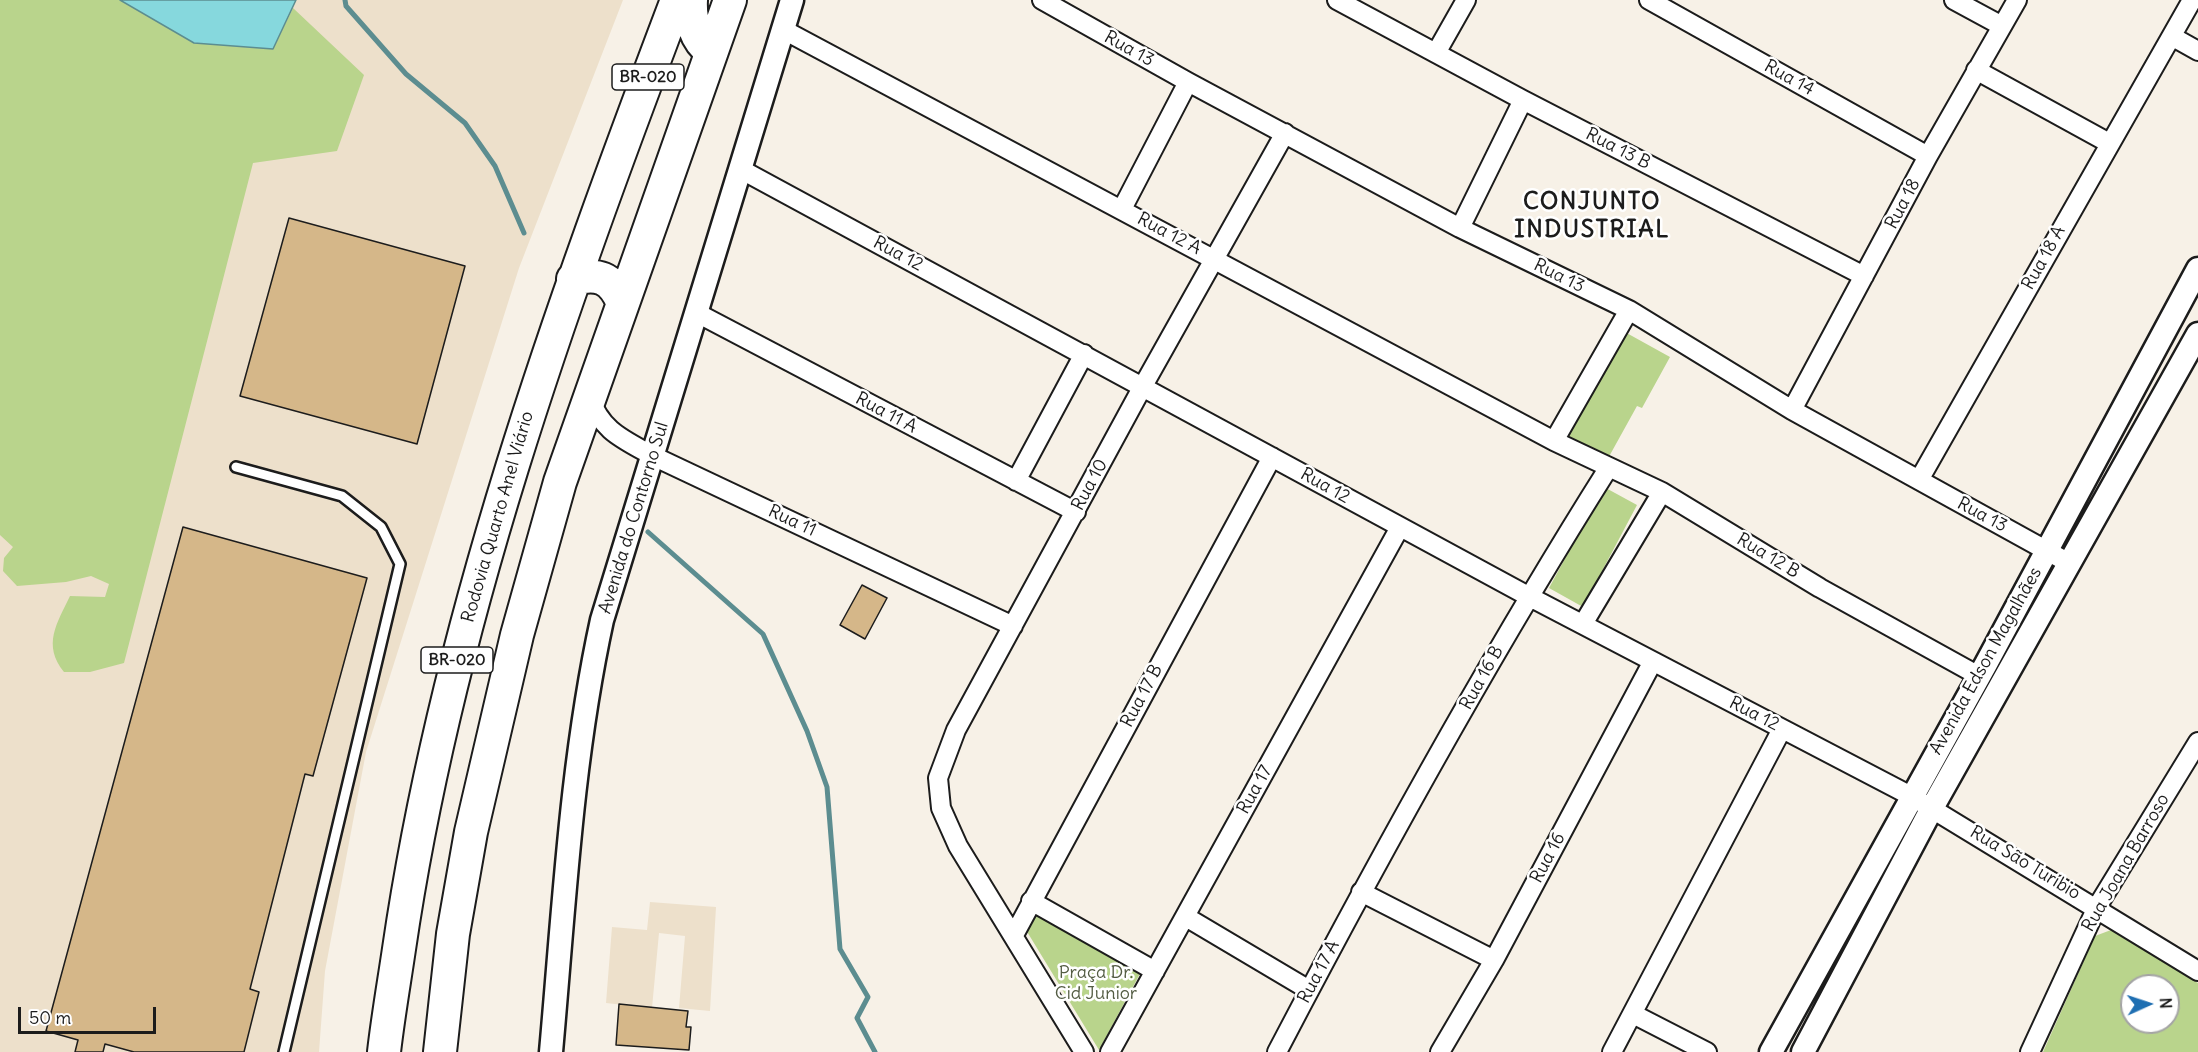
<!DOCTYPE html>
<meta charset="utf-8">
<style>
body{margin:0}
#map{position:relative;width:2198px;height:1052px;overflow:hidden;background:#f7f1e7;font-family:Delius,sans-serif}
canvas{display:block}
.north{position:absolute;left:2120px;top:974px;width:60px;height:60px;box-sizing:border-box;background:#fff;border:2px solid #a4a4a4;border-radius:50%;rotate:87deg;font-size:16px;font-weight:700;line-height:24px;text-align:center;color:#1c1c1c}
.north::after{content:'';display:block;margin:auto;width:21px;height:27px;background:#1f6fb2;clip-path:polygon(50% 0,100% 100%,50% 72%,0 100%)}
.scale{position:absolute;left:18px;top:1007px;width:138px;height:27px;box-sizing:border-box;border:3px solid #1c1c1c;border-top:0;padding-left:8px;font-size:18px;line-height:21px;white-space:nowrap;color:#1c1c1c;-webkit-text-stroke:4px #fff;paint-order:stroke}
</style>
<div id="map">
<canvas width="2198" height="1052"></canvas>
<div class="north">N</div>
<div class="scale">50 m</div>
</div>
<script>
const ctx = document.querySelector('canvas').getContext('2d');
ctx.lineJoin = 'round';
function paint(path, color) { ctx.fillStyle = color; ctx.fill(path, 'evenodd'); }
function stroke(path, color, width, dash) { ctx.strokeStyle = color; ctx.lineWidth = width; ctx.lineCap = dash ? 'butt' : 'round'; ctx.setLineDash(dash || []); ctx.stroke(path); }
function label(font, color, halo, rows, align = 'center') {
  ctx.font = font + ' Delius,sans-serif'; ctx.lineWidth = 5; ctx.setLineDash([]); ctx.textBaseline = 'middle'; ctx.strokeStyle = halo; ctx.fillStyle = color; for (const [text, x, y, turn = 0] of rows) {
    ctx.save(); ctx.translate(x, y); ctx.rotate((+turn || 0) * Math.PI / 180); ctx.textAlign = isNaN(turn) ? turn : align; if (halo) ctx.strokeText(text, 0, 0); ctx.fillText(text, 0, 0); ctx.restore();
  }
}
paint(new Path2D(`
 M0,0H623L519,268L366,752L325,971L319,1052H0Z
 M650,902L716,907L710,1011L679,1008L685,936L659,933L652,1008L606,1003L612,927L647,930Z`), '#ede0cb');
paint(new Path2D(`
 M0,0H120L194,43L273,49L293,8L364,75L337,151L253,163L124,663L90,672H64C42,645 57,623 70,596L105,597L109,584L91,576L66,582L17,586L3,571L4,558L13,547L0,535Z
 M1623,331L1670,357L1642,408L1637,406L1606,462L1565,439Z
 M1604,487L1637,505L1583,607L1549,588Z
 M1037,914L1142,970L1099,1050L1026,930Z
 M2111,930L2198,983V1052H2043L2095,936ZM2132,986H2168V1022H2132Z`), '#b9d48c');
const water = new Path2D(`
 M120,0H296L273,49L194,43Z`);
paint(water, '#86d8dd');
stroke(water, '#5c8d90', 1.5);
stroke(new Path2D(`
 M345,0L346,6L406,74L465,123L495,166L524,233
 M648,532L763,634L807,731L827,787L840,949L868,997L857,1018L875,1052`), '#5c8d90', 5);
const building = new Path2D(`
 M289,218L465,266L417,444L240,396Z
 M183,527L367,578L313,776L305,774L250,989L259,992L244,1052H134L105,1044L103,1052H75L78,1040L46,1031Z
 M862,585L887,598L865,639L840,625Z
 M619,1004L688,1011L686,1027H691L689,1050L616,1045Z`);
paint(building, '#d5b789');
stroke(building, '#1c1c1c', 1.5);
const service = new Path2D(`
 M236,467L342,496L381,527L400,564L284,1052`);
const minor = new Path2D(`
 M1042,0L1188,82L1460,228L1629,310L1792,410L2069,563
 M1337,0L1523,100L1864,276
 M1649,0L1928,156
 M1954,0L2002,26
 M782,29L1554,441L1662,492L1820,588L1979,676
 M2173,37L2198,51
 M1436,53L1466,0
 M1976,70L2109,143
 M742,170L1528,596L1911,796L2198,971
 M1122,209L1188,82
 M1460,228L1523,100
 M697,313L1076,512
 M589,397C603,432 621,438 653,456L1013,626
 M1792,410L1928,156L2017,0
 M1554,441L1629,310
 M1919,480L2192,0
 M1016,481L1084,354
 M1583,624L1662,492
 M1361,892L1494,960
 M1031,901L1155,971
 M1186,917L1309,990
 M1014,935L1272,457
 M1633,1014L1707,1052
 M1084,1052L958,846L941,808L938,778L956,730L1143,386L1285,133
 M1110,1052L1400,527
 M1277,1052C1381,853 1489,657 1609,467
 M1440,1052L1494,960L1652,663
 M1612,1052L1782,729
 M2030,1052L2097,907L2198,742`);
const tertiary = new Path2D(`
 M551,1052C564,908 571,762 602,620L792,0
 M1771,1052L1986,664L2198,269
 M1803,1052L1932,808L2198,334`);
const trunk = new Path2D(`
 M691,0C690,19 695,40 711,51
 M573,279C598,273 611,277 622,301
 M384,1052C388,1017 394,983 399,949C447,621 560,309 677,0
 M440,1052L453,934L471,832L517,635L560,482L730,0`);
stroke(service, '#1c1c1c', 14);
stroke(minor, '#1c1c1c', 22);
stroke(tertiary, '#1c1c1c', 27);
stroke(trunk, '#1c1c1c', 36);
stroke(service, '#fff', 9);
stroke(minor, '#fff', 18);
stroke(tertiary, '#fff', 22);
stroke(trunk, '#fff', 32);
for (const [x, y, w] of [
 [648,77,72],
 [457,660,72]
]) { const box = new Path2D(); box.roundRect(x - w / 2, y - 13, w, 26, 4.5); ctx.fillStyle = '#fff'; ctx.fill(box); stroke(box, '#1c1c1c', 1.5); }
label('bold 16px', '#1c1c1c', null, [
 ["BR-020",648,77],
 ["BR-020",457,660]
]);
label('18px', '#1c1c1c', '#fff', [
 ["Rua 13",1129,49,29],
 ["Rua 14",1789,78,29],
 ["Rua 13 B",1618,149,27],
 ["Rua 18",1903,204,-62],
 ["Rua 12 A",1169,234,28],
 ["Rua 12",898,254,28],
 ["Rua 18 A",2044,258,-61],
 ["Rua 13",1559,276,26],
 ["Rua 11 A",886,413,28],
 ["Rua 10",1090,485,-62],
 ["Rua 12",1325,486,29],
 ["Rua 13",1982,515,28],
 ["Rodovia Quarto Anel Viário",498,517,-74],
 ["Avenida do Contorno Sul",634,518,-73],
 ["Rua 11",792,521,25],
 ["Rua 12 B",1768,556,31],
 ["Avenida Edson Magalhães",1986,661,-61],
 ["Rua 16 B",1482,678,-61],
 ["Rua 17 B",1142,696,-62],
 ["Rua 12",1754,714,27],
 ["Rua 17",1255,790,-61],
 ["Rua 16",1548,858,-62],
 ["Rua São Turíbio",2025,863,31],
 ["Rua Joana Barroso",2126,863,-60],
 ["Rua 17 A",1319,972,-62]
]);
label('18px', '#535c43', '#fff', [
 ["Praça Dr.",1096,973],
 ["Cid Junior",1096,994]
]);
ctx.letterSpacing = '1.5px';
label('bold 24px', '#1c1c1c', '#fff', [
 ["CONJUNTO",1592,202],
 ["INDUSTRIAL",1592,230]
]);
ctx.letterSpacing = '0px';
</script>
